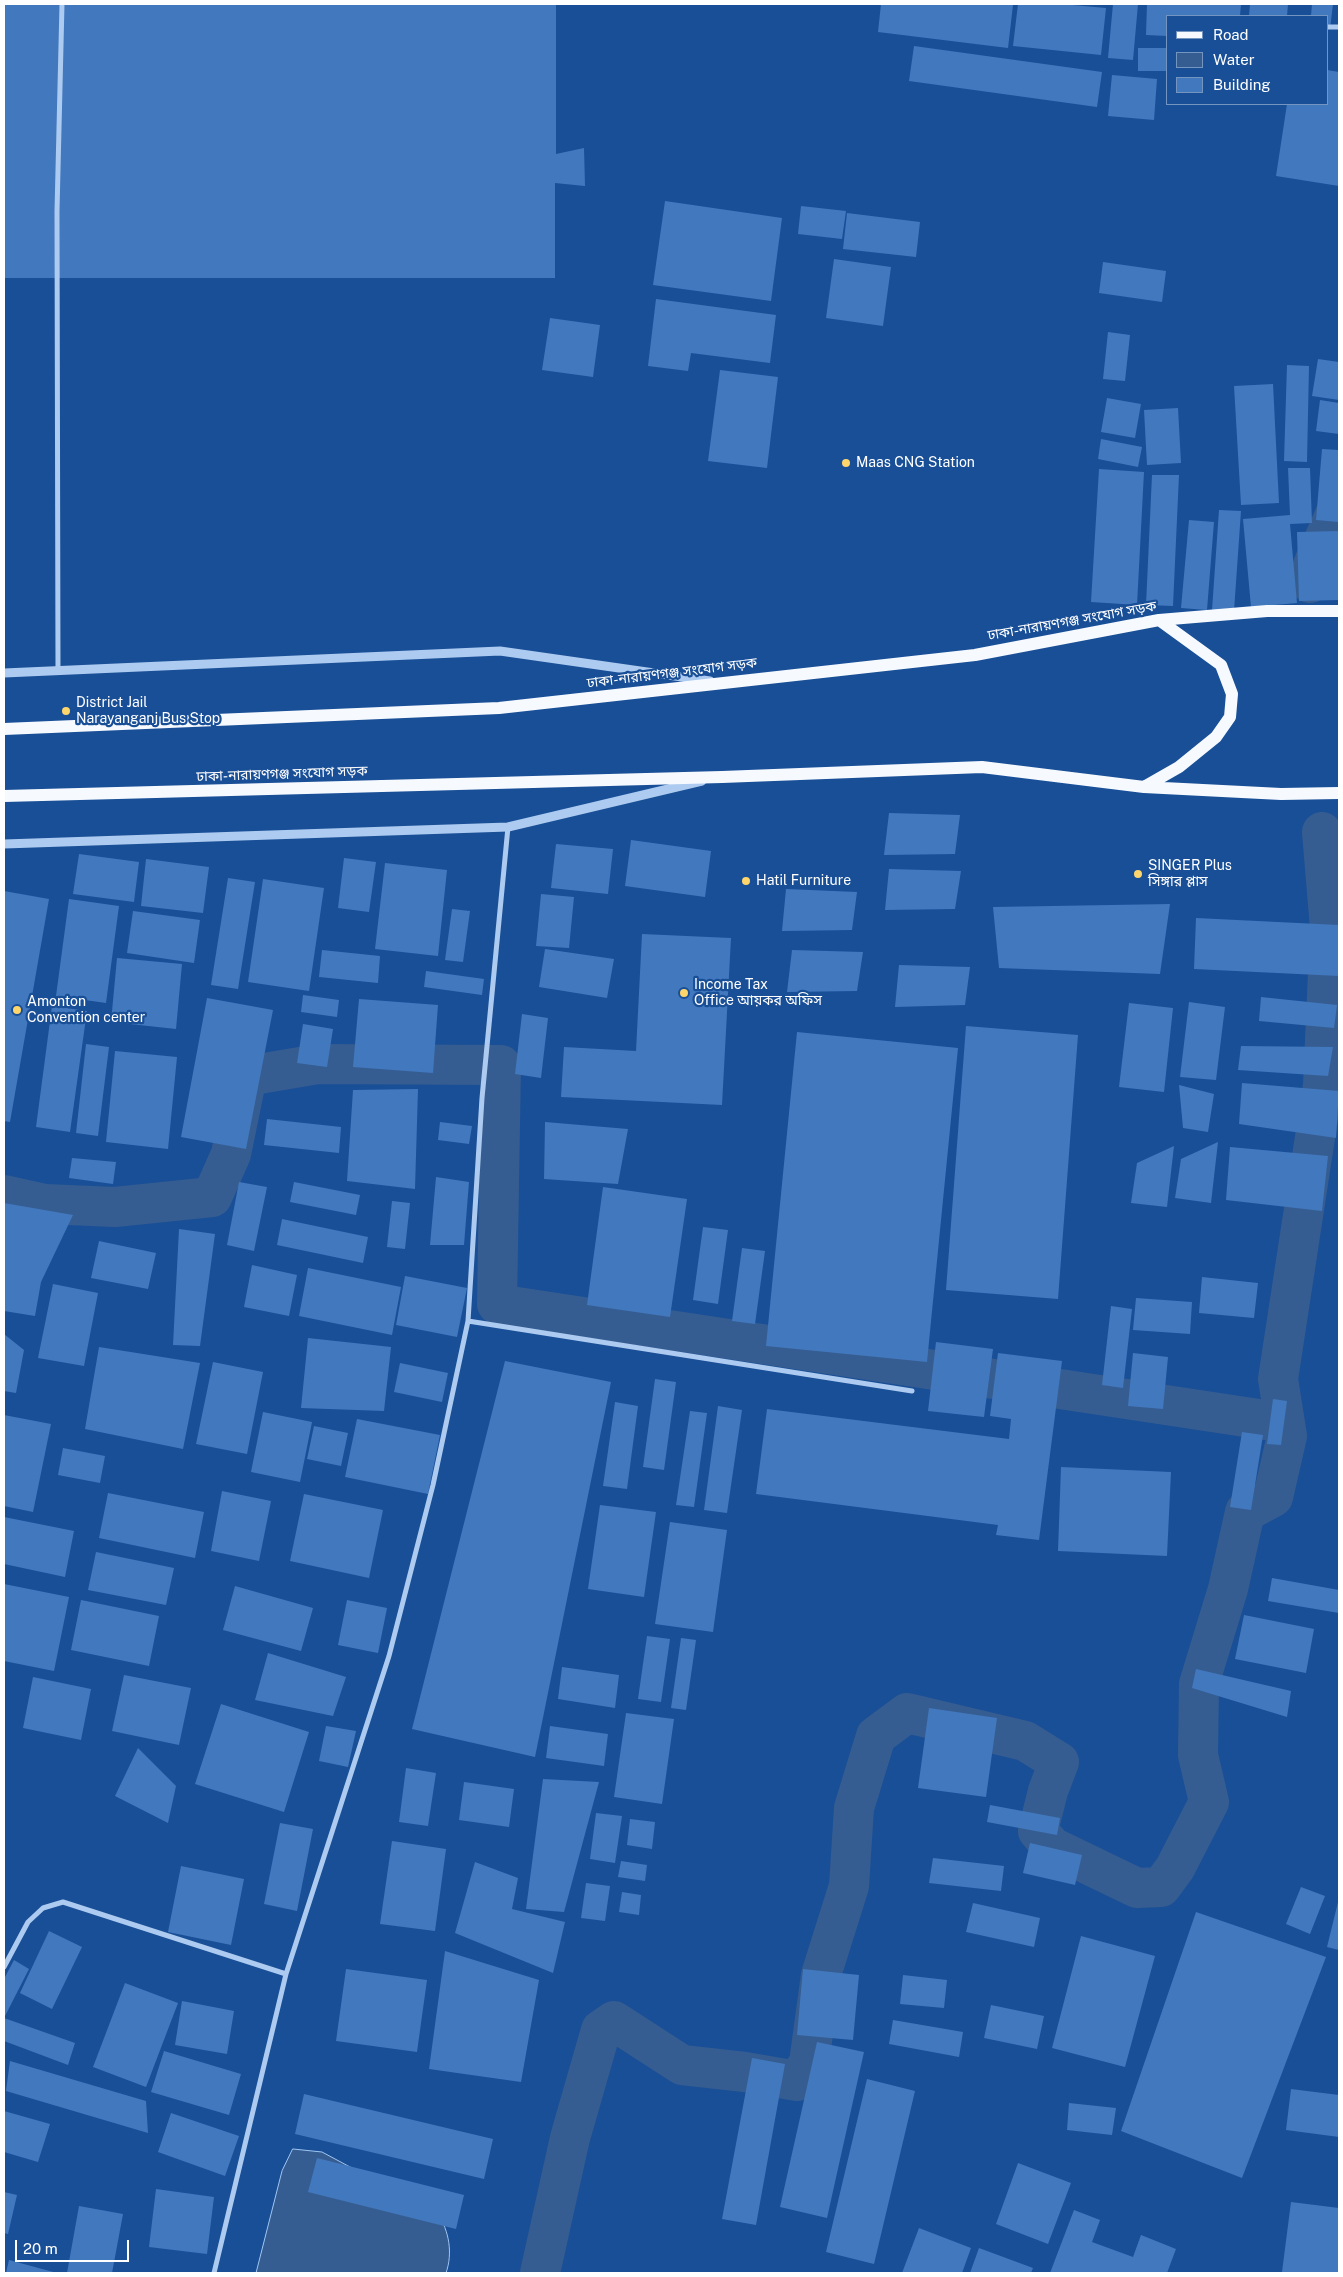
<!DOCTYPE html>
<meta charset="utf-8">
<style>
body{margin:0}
#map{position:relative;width:1343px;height:2277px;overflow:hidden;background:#194f97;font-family:"Public Sans",sans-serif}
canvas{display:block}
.frame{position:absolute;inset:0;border:5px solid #fff;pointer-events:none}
.legend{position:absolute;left:1166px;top:15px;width:162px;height:90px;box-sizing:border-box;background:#194f97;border:1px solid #7595c1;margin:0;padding:6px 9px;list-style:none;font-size:15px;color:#fff}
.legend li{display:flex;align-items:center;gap:10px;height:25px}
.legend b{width:25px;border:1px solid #7595c1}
.scale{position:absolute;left:15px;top:2240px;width:114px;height:22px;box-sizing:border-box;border:2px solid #fff;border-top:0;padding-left:6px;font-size:15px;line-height:18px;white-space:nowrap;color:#fff;-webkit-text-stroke:4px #194f97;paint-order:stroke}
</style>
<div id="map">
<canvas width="1343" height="2277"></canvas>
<div class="frame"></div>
<ul class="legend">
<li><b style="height:6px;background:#f6faff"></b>Road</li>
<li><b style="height:14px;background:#365d91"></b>Water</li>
<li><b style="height:14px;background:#4278be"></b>Building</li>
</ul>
<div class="scale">20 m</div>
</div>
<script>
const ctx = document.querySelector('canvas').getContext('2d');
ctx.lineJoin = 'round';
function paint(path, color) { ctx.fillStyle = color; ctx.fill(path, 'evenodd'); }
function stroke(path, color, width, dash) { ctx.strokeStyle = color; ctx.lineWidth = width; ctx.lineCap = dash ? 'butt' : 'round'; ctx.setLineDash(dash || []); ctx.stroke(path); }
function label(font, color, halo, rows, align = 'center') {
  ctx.font = font + ' "Public Sans","Noto Sans Bengali",sans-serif'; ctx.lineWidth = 4.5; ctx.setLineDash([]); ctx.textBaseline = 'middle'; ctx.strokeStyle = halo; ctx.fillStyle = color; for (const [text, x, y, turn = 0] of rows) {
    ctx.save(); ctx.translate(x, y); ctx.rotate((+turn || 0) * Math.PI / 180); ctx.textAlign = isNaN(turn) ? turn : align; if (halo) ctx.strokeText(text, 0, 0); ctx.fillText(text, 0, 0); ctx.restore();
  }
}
const water = new Path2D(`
 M293,2149L322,2152L438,2214C449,2231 453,2253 446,2273H256L282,2171Z`);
paint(water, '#365d91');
stroke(water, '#a0c6f3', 1);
stroke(new Path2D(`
 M1310,583L1313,565L1337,510L1339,509
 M4,1195L45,1204L115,1207L212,1197L231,1154L247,1076L318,1064L501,1065L497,1304L1285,1423
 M540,2273L570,2138L601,2030L614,2021L682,2065L745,2072L797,2081L809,2063L821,1975L849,1886L854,1808L876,1736L907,1713L1025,1741L1059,1762L1048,1791L1038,1831L1052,1847L1137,1888L1161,1887L1175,1868L1209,1802L1198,1755L1199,1684L1228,1589L1245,1512L1273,1497L1287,1436L1278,1379L1323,1085L1330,928L1322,832`), '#365d91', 40);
paint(new Path2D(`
 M4,4H556V154L584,148L585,186L555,183V278H4Z
 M881,4L1013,5L1008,48L878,32Z
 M1018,4H1061L1106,8L1101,55L1013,46Z
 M1113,4H1138L1133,60L1108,58Z
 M1147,4H1241L1240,16H1167V36L1146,35Z
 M1250,4H1288L1287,16H1249Z
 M1312,4H1333L1330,29L1327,28V16H1311Z
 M914,46L1102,72L1097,107L909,81Z
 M1138,48H1167V71H1138Z
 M1327,70L1339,72V186L1276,176L1287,104H1327Z
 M1112,75L1157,79L1154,120L1108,116Z
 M665,201L782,218L771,301L653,285Z
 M801,206L846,211L842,239L798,234Z
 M847,213L920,222L916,257L843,249Z
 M834,259L891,267L883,326L826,318Z
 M1103,262L1166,271L1162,302L1099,293Z
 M656,299L776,315L770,363L691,353L688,371L648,366Z
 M550,318L600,325L593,377L542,370Z
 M1108,332L1130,335L1125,381L1103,379Z
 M1318,359L1339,362V400L1312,396Z
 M1287,365L1309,366L1307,462L1284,461Z
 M720,370L778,377L767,468L708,461Z
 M1273,384L1279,503L1241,505L1234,386Z
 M1107,398L1141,404L1135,438L1101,432Z
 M1320,400L1339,403V434L1316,431Z
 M1178,408L1181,463L1147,465L1144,410Z
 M1101,439L1142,447L1138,467L1098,459Z
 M1322,449L1339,450V522L1316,520Z
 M1288,468H1310L1312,523L1290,524L1297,603L1251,607L1243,519L1290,515Z
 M1099,469L1144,472L1137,605L1091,602Z
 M1152,475H1179L1173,606L1146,605Z
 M1219,510L1241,511L1234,611L1212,610Z
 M1189,520L1214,522L1207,610L1181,608Z
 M1339,531V600L1299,601L1297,532Z
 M889,813L960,815L955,854L884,855Z
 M631,840L711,851L705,897L625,886Z
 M556,844L613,849L608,894L551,888Z
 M79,854L139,862L134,902L73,894Z
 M344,858L376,862L369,912L338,908Z
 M146,859L209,867L203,913L141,906Z
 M385,863L447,870L438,956L375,949Z
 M889,869L961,871L955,909L885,910Z
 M228,878L255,882L238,989L211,985Z
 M263,879L324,888L309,991L248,982Z
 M786,889L857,892L852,930L782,931Z
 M4,891L49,899L10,1122L4,1121Z
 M541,894L574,897L569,948L536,946Z
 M69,899L119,906L106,1003L56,996Z
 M1170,904L1160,974L999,968L993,907Z
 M452,909L470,911L463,962L445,960Z
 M133,911L200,920L194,963L127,953Z
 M1196,918L1339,925V976L1194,969Z
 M642,934L731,938L722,1105L561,1097L564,1047L636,1051Z
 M545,949L614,959L607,998L539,987Z
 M322,950L380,956L378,983L319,977Z
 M792,950L863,952L857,991L787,992Z
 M117,958L182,964L176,1029L111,1022Z
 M899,965L970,967L965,1005L895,1007Z
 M426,971L484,979L482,995L424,987Z
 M303,995L339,1000L337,1017L301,1012Z
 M1261,997L1337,1005L1334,1028L1259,1021Z
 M207,998L273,1010L246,1149L181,1137Z
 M359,999L438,1005L433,1073L353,1067Z
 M1189,1002L1225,1007L1216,1080L1180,1077Z
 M1129,1003L1173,1008L1164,1092L1119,1087Z
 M52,1006L87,1011L70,1132L36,1127Z
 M522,1014L548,1018L541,1078L515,1074Z
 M303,1024L333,1029L327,1067L297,1063Z
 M966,1026L1078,1035L1058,1299L946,1290Z
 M797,1032L958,1048L927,1362L766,1346Z
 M86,1044L109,1047L98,1136L76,1133Z
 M1241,1046L1333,1047L1328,1076L1238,1070Z
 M115,1051L177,1057L168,1149L106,1142Z
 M1242,1083L1339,1091L1336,1138L1239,1124Z
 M1179,1085L1214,1094L1208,1132L1183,1128Z
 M418,1089L415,1189L347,1181L353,1090Z
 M267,1119L341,1127L339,1153L264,1145Z
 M440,1122L472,1126L469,1144L438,1140Z
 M545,1122L628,1129L618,1184L544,1179Z
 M1218,1142L1211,1203L1175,1198L1181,1159Z
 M1174,1146L1167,1207L1131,1203L1137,1163Z
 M1230,1147L1328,1156L1322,1211L1226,1200Z
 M72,1158L116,1162L113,1184L69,1178Z
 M436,1177L469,1182L464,1245H430Z
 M239,1182L267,1187L254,1251L227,1245Z
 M294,1182L360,1195L356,1215L290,1202Z
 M603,1187L687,1199L670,1317L587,1305Z
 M392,1201L410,1203L405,1249L387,1247Z
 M4,1203L73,1215L41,1282L35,1316L4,1311Z
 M282,1219L368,1237L363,1263L277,1245Z
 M703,1227L728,1230L718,1304L693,1300Z
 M179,1229L215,1234L200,1346L173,1345Z
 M99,1241L156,1253L148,1289L91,1278Z
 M742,1248L765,1251L755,1324L732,1321Z
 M252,1265L297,1275L289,1316L244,1307Z
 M308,1268L401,1287L392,1335L299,1316Z
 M405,1276L467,1288L457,1337L396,1325Z
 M1202,1277L1258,1283L1254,1318L1199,1313Z
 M53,1284L98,1293L84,1366L38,1358Z
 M1136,1298L1192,1302L1190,1334L1133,1330Z
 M1111,1306L1132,1309L1123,1388L1102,1385Z
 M4,1334L24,1350L16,1393L4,1391Z
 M308,1338L391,1347L384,1411L301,1408Z
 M936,1342L993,1349L984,1417L928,1411Z
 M99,1347L200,1363L183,1449L85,1429Z
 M998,1353L1062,1361L1039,1540L996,1535L998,1525L756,1494L767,1409L1009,1439L1011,1419L990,1416Z
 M1133,1353L1168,1357L1163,1409L1128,1406Z
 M505,1361L611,1382L535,1757L412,1729Z
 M213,1362L263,1372L247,1454L196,1444Z
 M400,1363L448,1373L442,1402L394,1392Z
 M655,1379L676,1382L664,1470L643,1467Z
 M1273,1399L1287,1401L1281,1445L1267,1444Z
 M615,1402L638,1406L627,1489L603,1486Z
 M718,1406L742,1410L727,1513L704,1510Z
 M690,1411L707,1413L694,1507L676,1505Z
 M263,1412L312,1422L300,1482L251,1472Z
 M4,1415L51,1424L33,1512L4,1506Z
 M357,1419L440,1435L428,1494L345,1477Z
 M314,1426L348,1433L341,1466L307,1459Z
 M1242,1432L1263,1435L1251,1510L1230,1507Z
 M63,1448L105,1456L100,1483L58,1475Z
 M1061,1467L1171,1472L1167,1556L1058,1551Z
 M222,1491L271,1501L259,1561L211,1551Z
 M108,1493L204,1512L195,1558L99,1538Z
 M304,1494L383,1510L369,1578L290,1561Z
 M600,1505L656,1512L644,1597L588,1589Z
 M4,1517L74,1531L65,1577L4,1564Z
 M670,1522L727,1530L713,1632L655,1624Z
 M96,1552L174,1568L166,1605L88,1590Z
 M1272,1578L1339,1590V1613L1268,1601Z
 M4,1584L69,1597L54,1671L4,1661Z
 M235,1586L313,1608L301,1651L223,1630Z
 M81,1600L159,1616L149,1666L71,1650Z
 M347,1600L387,1608L378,1653L338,1645Z
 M1244,1615L1314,1629L1306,1673L1235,1659Z
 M647,1636L670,1639L661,1702L638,1699Z
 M681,1638L696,1640L686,1710L671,1708Z
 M268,1653L346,1677L333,1716L255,1700Z
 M562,1667L619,1675L615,1708L558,1699Z
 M1196,1669L1291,1691L1287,1717L1192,1688Z
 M124,1675L191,1688L179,1745L112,1731Z
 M33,1677L91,1689L81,1740L23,1728Z
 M221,1704L309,1732L284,1812L195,1784Z
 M929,1708L997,1718L986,1797L918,1788Z
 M626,1713L674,1719L662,1804L614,1797Z
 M326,1726L356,1731L348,1767L319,1761Z
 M550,1726L608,1734L604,1766L546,1758Z
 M138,1748L176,1786L168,1823L115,1796Z
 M406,1768L436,1773L428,1826L399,1822Z
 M543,1779L599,1782L564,1912L526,1909Z
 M464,1782L514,1789L509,1827L459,1820Z
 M990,1805L1060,1818L1057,1835L987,1822Z
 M596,1813L622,1816L615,1863L590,1859Z
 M630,1819L655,1822L652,1849L627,1845Z
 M280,1823L313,1829L297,1911L264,1904Z
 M392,1841L446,1849L435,1931L380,1924Z
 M1030,1843L1082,1855L1075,1885L1023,1873Z
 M933,1858L1004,1866L1001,1891L929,1883Z
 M621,1861L647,1865L645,1881L618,1877Z
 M475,1862L518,1878L512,1909L565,1922L553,1973L455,1933Z
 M181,1866L244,1879L231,1945L168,1932Z
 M586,1883L610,1886L605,1921L581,1918Z
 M1301,1887L1325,1896L1310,1934L1286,1924Z
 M622,1892L641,1895L639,1915L619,1912Z
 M1339,1898V1950L1327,1947Z
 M973,1903L1040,1918L1034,1947L966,1932Z
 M1196,1912L1326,1957L1242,2178L1121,2131Z
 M49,1931L82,1947L52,2009L20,1993Z
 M1081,1936L1155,1956L1125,2067L1052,2048Z
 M445,1951L539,1980L521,2082L429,2069Z
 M14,1960L29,1969L4,2018L75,2043L68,2065L4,2041V1979Z
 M346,1969L427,1980L417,2052L336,2041Z
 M803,1969L859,1975L853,2040L797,2035Z
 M903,1975L947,1980L944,2008L900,2004Z
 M125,1983L178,2003L146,2087L93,2067Z
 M182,2001L234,2011L227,2054L175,2045Z
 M991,2005L1044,2016L1037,2049L984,2038Z
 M893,2020L963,2032L959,2057L889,2044Z
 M817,2042L864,2052L827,2218L780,2207Z
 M164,2051L241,2074L229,2115L151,2092Z
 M752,2058L785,2064L756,2225L722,2219Z
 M10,2061L146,2101L148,2133L6,2091Z
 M867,2079L915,2091L874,2264L826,2252Z
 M1291,2089L1339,2095V2137L1286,2130Z
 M304,2094L493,2139L484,2179L295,2134Z
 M1069,2103L1116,2108L1112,2135L1067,2130Z
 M4,2111L50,2124L38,2162L4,2152Z
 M171,2113L239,2136L225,2176L158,2152Z
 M317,2158L464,2195L456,2229L308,2192Z
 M1018,2163L1071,2183L1048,2244L996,2224Z
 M156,2189L214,2197L207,2254L149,2247Z
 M4,2192L17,2195L8,2234L4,2233Z
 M1291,2202L1339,2208V2273L1282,2272Z
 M79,2206L123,2214L112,2273H67Z
 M1074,2210L1100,2220L1092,2242L1133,2257L1141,2235L1176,2249L1167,2273H1050Z
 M919,2228L971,2248L962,2273H902Z
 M979,2248L1033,2268L1031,2273H970Z
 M9,2260L57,2273H6Z`), '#4278be');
stroke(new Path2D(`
 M1327,27H1339
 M58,670L57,211L62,4
 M468,1321L912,1391
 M4,1967L28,1922L43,1908L63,1902L286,1974
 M214,2273L286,1974L389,1656L433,1485L468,1321L482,1098L508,827`), '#adcbf0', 5);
stroke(new Path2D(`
 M4,673L500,651L710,681
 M4,844L508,827L702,781`), '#adcbf0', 9);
stroke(new Path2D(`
 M4,729L499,708L975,655L1159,620L1267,611H1339
 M1144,787L1179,767L1216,737L1230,717L1232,694L1221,665L1159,620
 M4,796L722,777L982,767L1144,787L1281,794L1339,793`), '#f6faff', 12);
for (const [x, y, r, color] of [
 [846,463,5,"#ffd66c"],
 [66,711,5,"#ffd66c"],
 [1138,874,5,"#ffd66c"],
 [746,881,5,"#ffd66c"],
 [684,993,5,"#ffd66c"],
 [17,1010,5,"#ffd66c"]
]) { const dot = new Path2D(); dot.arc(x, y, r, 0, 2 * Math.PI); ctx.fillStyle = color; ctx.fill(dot); stroke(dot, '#194f97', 2); }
label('14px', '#fff', '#194f97', [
 ["Maas CNG Station",856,463],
 ["District Jail",76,703],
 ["Narayanganj Bus Stop",76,719],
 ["SINGER Plus",1148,866],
 ["সিঙ্গার প্লাস",1148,882],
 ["Hatil Furniture",756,881],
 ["Income Tax",694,985],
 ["Office আয়কর অফিস",694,1001],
 ["Amonton",27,1002],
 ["Convention center",27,1018]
], 'left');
label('14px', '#fff', '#194f97', [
 ["ঢাকা-নারায়ণগঞ্জ সংযোগ সড়ক",1072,621,-10],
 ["ঢাকা-নারায়ণগঞ্জ সংযোগ সড়ক",672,673,-7],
 ["ঢাকা-নারায়ণগঞ্জ সংযোগ সড়ক",282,774,-2]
]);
</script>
